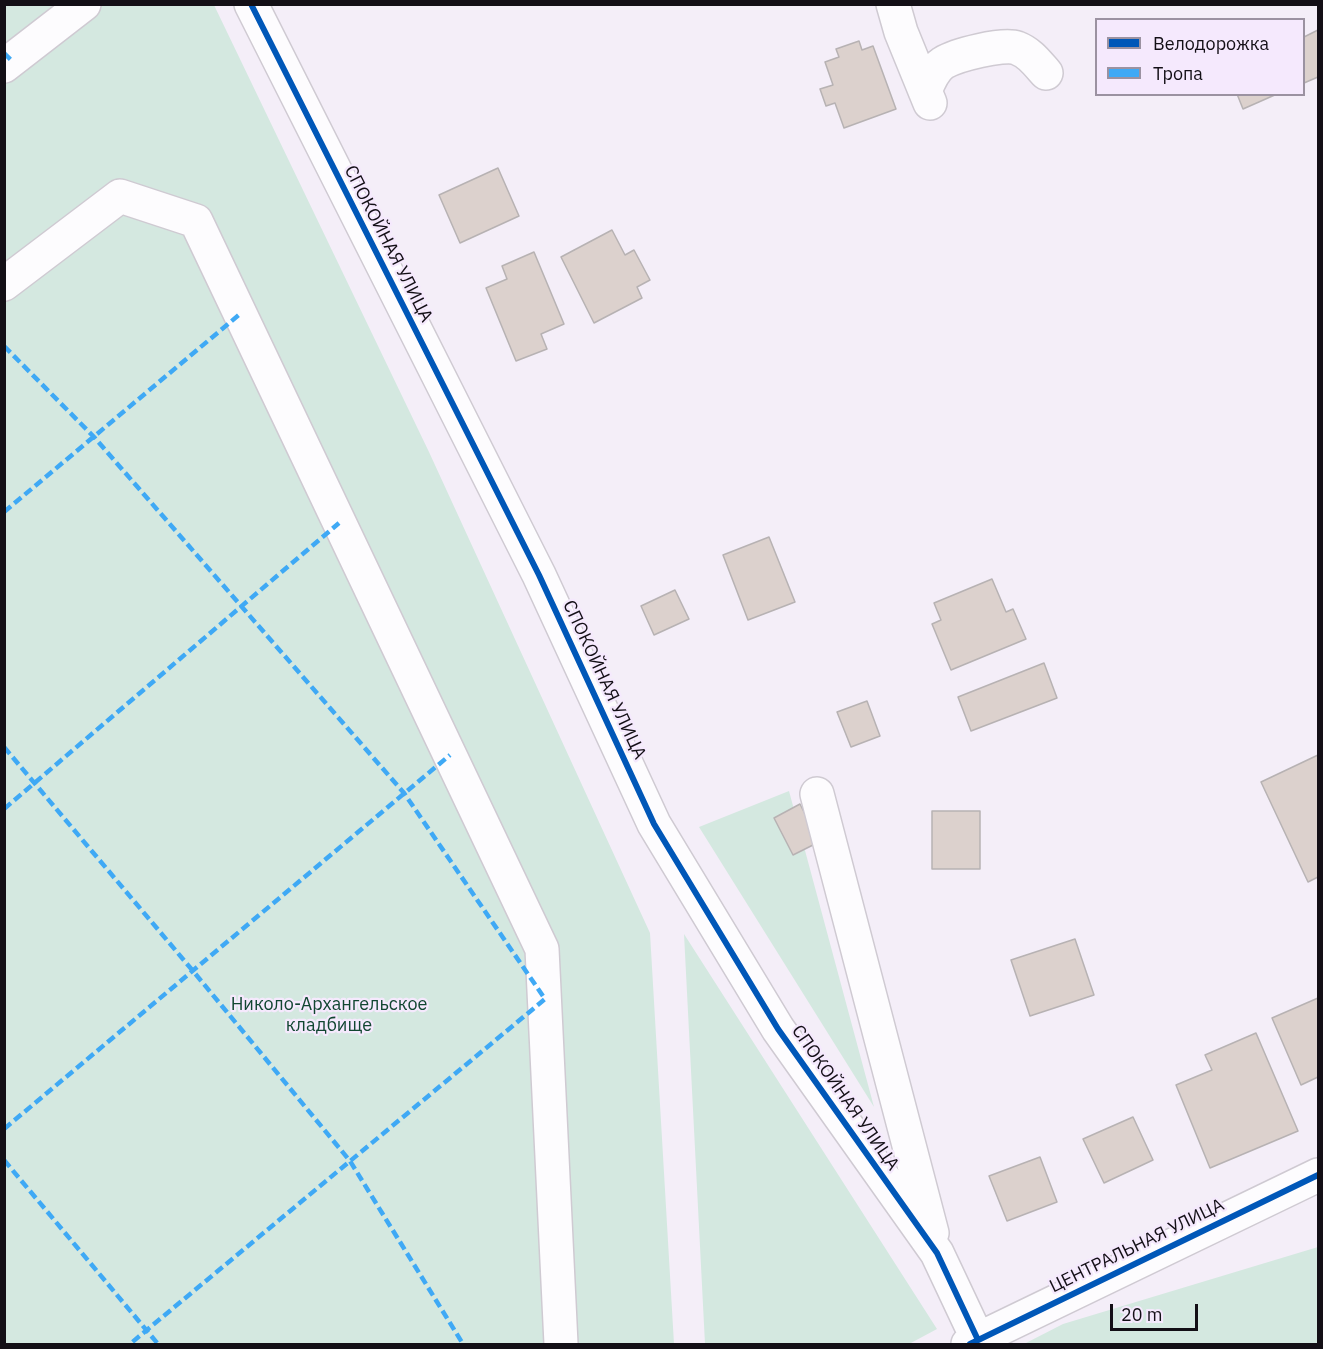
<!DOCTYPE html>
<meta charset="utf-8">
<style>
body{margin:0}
#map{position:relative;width:1323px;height:1349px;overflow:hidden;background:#f4eef8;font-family:"IBM Plex Sans",sans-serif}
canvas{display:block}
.frame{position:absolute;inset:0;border:6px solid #130f16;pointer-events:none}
.legend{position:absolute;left:1095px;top:18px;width:210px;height:78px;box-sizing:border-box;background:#f5e9fd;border:2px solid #9b92a1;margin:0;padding:8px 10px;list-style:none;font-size:18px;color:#130f16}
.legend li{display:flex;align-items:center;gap:12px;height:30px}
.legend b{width:30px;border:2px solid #9b92a1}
.scale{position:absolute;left:1110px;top:1304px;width:88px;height:27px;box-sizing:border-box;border:3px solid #130f16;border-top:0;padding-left:8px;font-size:18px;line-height:21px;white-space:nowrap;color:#130f16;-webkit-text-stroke:4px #f5e9fd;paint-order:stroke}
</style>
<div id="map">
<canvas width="1323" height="1349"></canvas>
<div class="frame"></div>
<ul class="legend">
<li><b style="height:8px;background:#0057b8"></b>Велодорожка</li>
<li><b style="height:8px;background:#3fa9f5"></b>Тропа</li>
</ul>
<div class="scale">20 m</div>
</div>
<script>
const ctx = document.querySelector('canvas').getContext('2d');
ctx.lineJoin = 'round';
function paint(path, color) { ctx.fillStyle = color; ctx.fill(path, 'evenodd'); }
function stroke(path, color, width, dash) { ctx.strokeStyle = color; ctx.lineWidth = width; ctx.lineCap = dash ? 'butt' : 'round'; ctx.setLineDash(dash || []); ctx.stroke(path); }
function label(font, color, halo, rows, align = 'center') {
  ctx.font = font + ' "IBM Plex Sans",sans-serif'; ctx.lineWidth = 4.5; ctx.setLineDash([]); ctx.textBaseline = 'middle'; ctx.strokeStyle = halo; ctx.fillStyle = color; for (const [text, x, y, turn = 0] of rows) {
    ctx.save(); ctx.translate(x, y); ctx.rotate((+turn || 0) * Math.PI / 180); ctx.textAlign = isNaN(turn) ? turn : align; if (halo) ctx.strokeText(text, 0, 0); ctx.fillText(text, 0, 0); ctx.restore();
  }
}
paint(new Path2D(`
 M5,5H214L429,452L650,933L674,1344H5Z
 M789,791L874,1107L699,827Z
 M684,934L937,1329L909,1344H705Z
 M1318,1247V1344H1024L1063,1324Z`), '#d4e8e0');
const building = new Path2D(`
 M1318,30V77L1304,83V37Z
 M859,41L862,50L873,46L896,109L844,128L835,103L826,106L820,89L833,85L825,62L839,57L836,49Z
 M1237,94H1277L1243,109Z
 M498,168L519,216L460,243L439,195Z
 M612,230L625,255L634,250L650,280L637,287L642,298L594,323L561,257Z
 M534,252L564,324L541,334L547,349L516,361L486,288L507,279L502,266Z
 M769,537L795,602L748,620L723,555Z
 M992,579L1006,612L1013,609L1026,639L951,670L932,624L941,620L934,603Z
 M675,590L689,619L654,635L641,606Z
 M1044,663L1057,698L971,731L958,697Z
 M867,701L880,736L851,747L837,712Z
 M1318,755V877L1308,882L1261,782Z
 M800,804L819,842L793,855L774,818Z
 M932,811H980V869H932Z
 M1075,939L1094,995L1030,1016L1011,960Z
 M1318,998V1077L1301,1085L1272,1018Z
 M1256,1033L1298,1131L1210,1168L1176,1085L1212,1070L1205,1055Z
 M1133,1117L1153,1160L1104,1183L1083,1139Z
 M1040,1157L1057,1202L1007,1221L989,1176Z`);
paint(building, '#dcd1cd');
stroke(building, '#b7b2b3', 1.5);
const minor = new Path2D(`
 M251,4L539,575L654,824L778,1029L937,1253L978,1340
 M893,4L901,32L930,103
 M4,66L84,4
 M925,91C929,81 934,69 943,63C956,55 1003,43 1017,48C1030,53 1037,63 1046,73
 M4,284L120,196L196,221L542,949L561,1344
 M817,794L932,1233
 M968,1344L1318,1175`);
stroke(minor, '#cfcad2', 36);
stroke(minor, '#fdfcfe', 33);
stroke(new Path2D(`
 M4,53L12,61
 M4,346L94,437L404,793L545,999L130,1344
 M4,512L240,314
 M4,747L193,971L350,1161L463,1344
 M4,809L339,523
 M4,1129L450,755
 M4,1160L158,1344`), '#3fa9f5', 4.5, [9, 4.5]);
stroke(new Path2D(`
 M251,4L539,575L654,824L778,1029L937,1253L978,1340
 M970,1344L1318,1175`), '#0057b8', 6);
label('18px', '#130f16', '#f5e9fd', [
 ["СПОКОЙНАЯ УЛИЦА",388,244,63],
 ["СПОКОЙНАЯ УЛИЦА",604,680,65],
 ["СПОКОЙНАЯ УЛИЦА",845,1098,55],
 ["ЦЕНТРАЛЬНАЯ УЛИЦА",1137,1246,-26]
]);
label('18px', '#114631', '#f5e9fd', [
 ["Николо-Архангельское",329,1005],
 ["кладбище",329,1026]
]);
</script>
